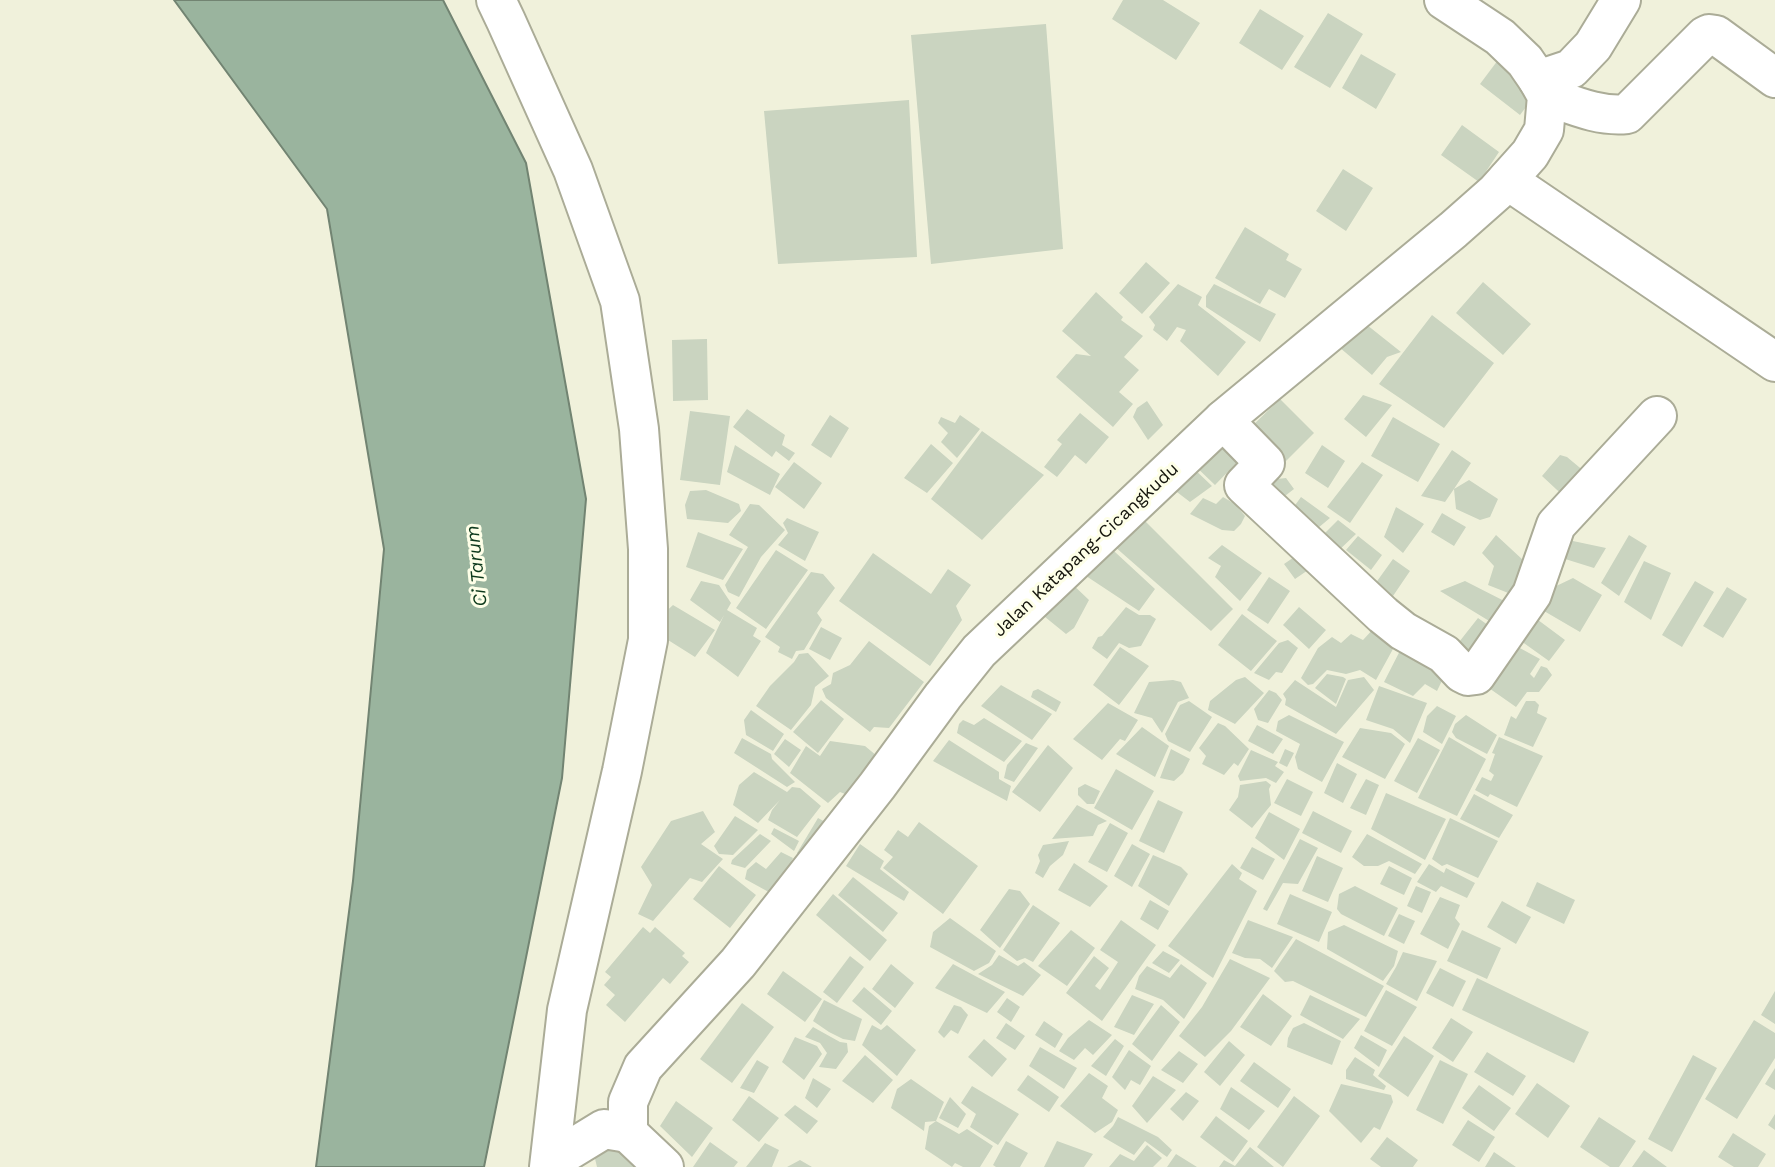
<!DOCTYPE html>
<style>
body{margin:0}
canvas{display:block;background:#f0f1db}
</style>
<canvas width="1775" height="1167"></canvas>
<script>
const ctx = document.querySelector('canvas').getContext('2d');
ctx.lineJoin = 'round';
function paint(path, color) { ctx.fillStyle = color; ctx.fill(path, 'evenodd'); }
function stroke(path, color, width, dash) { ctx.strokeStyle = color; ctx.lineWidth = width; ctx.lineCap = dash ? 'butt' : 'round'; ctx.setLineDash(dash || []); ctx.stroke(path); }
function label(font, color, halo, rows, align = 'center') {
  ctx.font = font + ' "Work Sans",sans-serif'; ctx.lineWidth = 6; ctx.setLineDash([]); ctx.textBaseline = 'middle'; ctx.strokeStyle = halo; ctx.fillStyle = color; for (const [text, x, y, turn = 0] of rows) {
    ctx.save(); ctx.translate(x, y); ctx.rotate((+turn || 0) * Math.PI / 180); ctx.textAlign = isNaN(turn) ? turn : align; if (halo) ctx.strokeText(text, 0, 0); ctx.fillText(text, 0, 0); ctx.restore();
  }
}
const water = new Path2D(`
 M174,0H443L526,163L586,499L562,778L484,1167H316L353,881L384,549L327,209Z`);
paint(water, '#9ab49e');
stroke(water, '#728472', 2);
paint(new Path2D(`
 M1123,0H1163L1200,23L1176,60L1112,19Z
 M1260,9L1304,36L1282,70L1239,43Z
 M1328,13L1363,34L1330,88L1294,67Z
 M1046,24L1063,249L931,264L911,35Z
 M1361,54L1396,74L1376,109L1342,88Z
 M1498,60L1538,91L1520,115L1480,84Z
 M909,100L917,257L778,264L764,111Z
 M1462,125L1499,152L1479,182L1441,155Z
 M1343,169L1373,188L1346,231L1316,211Z
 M1245,227L1289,254L1286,260L1302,269L1285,298L1269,289L1260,304L1215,278Z
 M1146,262L1170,283L1142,314L1119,293Z
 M1483,282L1531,324L1503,355L1456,313Z
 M1178,284L1202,297L1198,305L1246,342L1218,376L1180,341L1186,330L1177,327L1167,341L1153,330L1155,325L1149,317Z
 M1214,284L1276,314L1260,342L1206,307V296Z
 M1096,292L1123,317L1121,320L1143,336L1124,357L1139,370L1119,392L1133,404L1113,427L1056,377L1076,354L1091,356L1062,331Z
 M1432,315L1494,363L1444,428L1379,384Z
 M1367,325L1401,352L1387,357L1372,375L1339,347Z
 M707,339L708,400L673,401L672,340Z
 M1363,395L1392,405L1366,437L1344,419Z
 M1280,399L1314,433L1285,462L1250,428Z
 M1147,401L1163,425L1148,440L1133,417L1137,408Z
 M747,409L785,435L782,445L795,453L789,461L776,451L772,457L733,427Z
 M690,411L730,416L720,485L680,480Z
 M1080,413L1109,437L1086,464L1075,455L1057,477L1044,467L1062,444L1057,440Z
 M830,415L849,428L831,458L811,445Z
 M960,415L980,429L957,458L941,442L948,433L938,423L941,417L955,423Z
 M1393,417L1440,444L1418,482L1371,456Z
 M982,431L1044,475L982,540L931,499Z
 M1218,437L1244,455L1215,485L1191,462Z
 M931,444L953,463L927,493L904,478Z
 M735,445L780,474L770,495L727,472Z
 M1322,445L1345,461L1328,488L1305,473Z
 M1452,450L1471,463L1454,489L1469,480L1498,499L1490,517L1480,520L1456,509L1454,489L1445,502L1421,496Z
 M1560,455L1567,457L1591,477L1570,502L1542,476Z
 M794,462L822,483L804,509L775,487Z
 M1362,462L1383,475L1350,523L1327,507Z
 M1190,465L1212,486L1190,502L1173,489Z
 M1271,474L1277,479L1286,478L1294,489L1272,506L1256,491Z
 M706,490L739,504L741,511L728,523L687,519L685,505L690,491Z
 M1223,497L1235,504L1245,516L1241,524L1234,531L1222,530L1190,514L1203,498L1216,504Z
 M1301,497L1330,518L1306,538L1293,508Z
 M750,504L759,505L785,530L761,557L739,597L728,592L725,585L748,547L729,535Z
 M1396,507L1424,524L1403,553L1384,537Z
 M1135,511L1233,609L1211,631L1106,539Z
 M1442,513L1466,527L1454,546L1431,532Z
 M787,518L819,532L805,561L778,545L788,533L783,523Z
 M1338,520L1356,534L1336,553L1313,545Z
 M698,532L743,549L723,580L686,567Z
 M1496,535L1537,573L1526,600L1488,585L1494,566L1482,553Z
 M1629,535L1647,546L1619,596L1601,583Z
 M1358,536L1382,555L1371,570L1346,550Z
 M1554,537L1606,548L1594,568L1562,558Z
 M1102,540L1155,589L1139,611L1074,568Z
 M1222,545L1262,573L1240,601L1215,577L1221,566L1208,558Z
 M776,550L808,570L766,629L736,608Z
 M873,553L931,594L948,569L971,585L956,606L962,620L930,666L839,601Z
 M1300,553L1314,566L1295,579L1284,564Z
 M1393,559L1410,571L1393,596L1375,584Z
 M1644,561L1671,573L1651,620L1624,602Z
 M811,572L823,574L835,588L817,613L822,620L804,650L796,651L792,659L778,652L780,647L765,637Z
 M1269,577L1290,591L1268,624L1247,610Z
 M1573,578L1602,595L1580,632L1544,611L1550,589Z
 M1068,580L1089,600L1074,628L1066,634L1034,608Z
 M701,581L719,585L731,603L727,610L757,628L753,636L761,641L738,677L706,653L724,615L720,622L690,600Z
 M1465,581L1518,608L1504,630L1440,591Z
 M1695,581L1714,592L1682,647L1662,635Z
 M1727,587L1747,599L1723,638L1703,626Z
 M673,605L715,630L695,657L668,640L658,619Z
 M1126,607L1139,615H1150L1156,619L1141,646L1129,648L1119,643L1107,659L1092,648L1098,637L1102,636Z
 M1299,607L1326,630L1309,649L1283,625Z
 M1242,614L1277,641L1251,671L1218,645Z
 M1530,614L1565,640L1549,661L1514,636Z
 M1478,618L1502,635L1468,673L1448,656Z
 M821,627L842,638L830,660L809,649Z
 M1375,627L1386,634L1393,649L1376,680L1360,670L1346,674L1327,670L1313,684L1308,685L1301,678L1318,648L1332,637L1341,643L1351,634L1363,640Z
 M1406,639L1451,662L1437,691L1425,684L1413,696L1384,682Z
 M1288,640L1298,648L1282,673L1276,672L1269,680L1254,673L1279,643Z
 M869,641L924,682L889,728L874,727L870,732L826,698L822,689L831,684L833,673L850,665Z
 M1507,641L1540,659L1530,674L1534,678L1541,666L1547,668L1552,675L1539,692H1527L1516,707L1476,679Z
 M1120,647L1149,666L1119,705L1093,685Z
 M808,653L829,676L815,687L811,705L791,730L756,706L770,686L794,662L799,654Z
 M1327,674L1343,677L1346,679L1336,704L1315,688Z
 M1245,677L1264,693L1235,724L1208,710L1210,701L1236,680Z
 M1364,677L1374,690L1336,734L1285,705L1286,699L1283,694L1295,680L1336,707L1348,680Z
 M1173,680L1181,682L1189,698L1178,702L1162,733L1152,718L1134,713L1149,682Z
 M1001,685L1052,714L1032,740L981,706Z
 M1379,686L1427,703L1410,743L1393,729L1366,720Z
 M1038,689L1061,702L1056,712L1031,697L1033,691Z
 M1269,690L1276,693L1282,700L1268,723L1258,720L1254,709Z
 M821,700L844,719L818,753L793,732Z
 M1189,701L1212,717L1190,752L1168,741L1165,734L1180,705Z
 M1526,701H1535L1539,705L1537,713L1547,718L1533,747L1504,735L1511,716L1516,719Z
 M1108,703L1138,720L1125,741L1120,739L1102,760L1073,739Z
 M1437,706L1456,716L1442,744L1423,732L1427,716Z
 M751,710L784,734L773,751L746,735L744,720Z
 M1289,715L1344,742L1322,782L1298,769L1295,757L1300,744L1276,731L1278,721Z
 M1466,715L1497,735L1487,754L1456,738L1452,732L1455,724Z
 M984,718L1022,741L1004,762L957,733L959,724L963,720L974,725Z
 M1218,723L1225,726L1249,749L1238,766L1234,763L1224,775L1202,764L1206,756L1199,748Z
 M1257,725L1283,739L1273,754L1248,741Z
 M1142,727L1169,746L1155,777L1116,754Z
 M1360,728L1391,733L1405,744L1385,779L1342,757Z
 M1449,737L1486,759L1457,816L1418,798Z
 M1499,737L1543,756L1517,807L1490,794L1488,797L1475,790L1482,777L1491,781L1494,775L1489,771L1495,754L1492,753Z
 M742,738L771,754L772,759L795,782L787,787L734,753Z
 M1418,738L1440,750L1417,793L1394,781Z
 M785,739L801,750L789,767L774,754Z
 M949,740L999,772V779L1011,786L1007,801L933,761Z
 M830,741L865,746L877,756L850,796L840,792L828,803L790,773L806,746L820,756Z
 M1026,743L1038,748L1014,782L1004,778L1007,765Z
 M1048,745L1073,768L1040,812L1012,792Z
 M1171,749L1190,759L1183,773L1174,781L1160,778Z
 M1285,749L1294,753L1287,767L1279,763Z
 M1251,750L1278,762L1275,766L1284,772L1276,783L1266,778L1240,781L1238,776Z
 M1337,763L1357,774L1343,803L1324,793Z
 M1116,769L1154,791L1132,830L1094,808Z
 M754,772L787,792L792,787L800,788L821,806L797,837L768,820L772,810L780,800L758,823L733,805L739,785Z
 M1287,779L1313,792L1301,816L1274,803Z
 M1366,779L1379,785L1366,815L1350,808Z
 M1266,781L1271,785L1269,789L1271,805L1252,828L1229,810L1238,797L1240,785Z
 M1085,784L1100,791L1094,804H1087L1078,795V788Z
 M1386,793L1446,819L1425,860L1371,829Z
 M1474,794L1513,815L1499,838L1460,819Z
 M1158,800L1183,812L1164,853L1139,841Z
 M1077,805L1107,821L1098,825L1093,836L1052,839Z
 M703,811L715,832L701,844L723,859L702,882L690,878L653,921L638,914L652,885L641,867L671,821Z
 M1313,811L1352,831L1341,853L1302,833Z
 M1269,812L1300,829L1284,860L1255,838Z
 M735,816L758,830L733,855L719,854L714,846Z
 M818,818L827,823L803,858L797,853Z
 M1450,818L1498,841L1478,878L1447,864L1442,866L1432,859Z
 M919,822L978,866L943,914L883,868L893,857L884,850L898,830L908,837Z
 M1110,823L1128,833L1107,872L1088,862Z
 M774,828L799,841L794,851L771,834Z
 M760,834L771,841L745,868L731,864L732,860Z
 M1367,834L1422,864L1415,874L1389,861L1378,866H1364L1352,857Z
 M1300,839L1318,848L1298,884L1283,883L1267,911L1263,909Z
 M1069,841L1063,855L1050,866L1043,878L1035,873L1040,861L1038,855L1043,845Z
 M860,844L884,861L880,869L909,892L904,901L846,866Z
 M1132,844L1150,854L1132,887L1114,876Z
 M1252,847L1275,859L1263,880L1240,868Z
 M781,852L793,858L791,862L798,866L776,896L745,879L747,870L756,862L766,869Z
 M1153,855L1181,867L1188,874L1169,906L1138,886Z
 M1317,856L1343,868L1328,902L1302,891Z
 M1074,863L1108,886L1090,907L1058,890Z
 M1232,864L1242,873L1239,879L1257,891L1213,978L1168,946Z
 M1429,864L1444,873L1446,868L1475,883L1467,898L1441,886L1436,892L1417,882Z
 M719,866L756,895L730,928L693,899Z
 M1389,866L1412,878L1404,895L1380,884Z
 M853,877L898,913L883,932L838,895Z
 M1537,882L1575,900L1564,924L1526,906Z
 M1355,886L1398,908L1384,936L1341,914L1337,909L1339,894Z
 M1416,886L1431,892L1422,913L1407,906Z
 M1009,889L1020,891L1030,904L1000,948L980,930Z
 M833,894L887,940L870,961L816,915Z
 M1290,894L1332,912L1319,942L1277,924Z
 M1440,897L1460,905L1455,918L1460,924L1448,949L1420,934Z
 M1150,900L1169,911L1158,930L1140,919Z
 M1502,901L1531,917L1516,944L1487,927Z
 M1033,905L1060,923L1033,962L1025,958L1017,961L1003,950Z
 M1399,914L1415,921L1404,944L1388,936Z
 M950,918L996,951L989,963L974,971L930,947L933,932Z
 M1121,920L1156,945L1102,1021L1066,993L1094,956L1109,968L1095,986L1100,990L1118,962L1100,950Z
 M1248,920L1293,937L1272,968L1260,959L1245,958L1232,953Z
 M1344,925L1398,951L1394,966L1383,981L1327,949L1328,932Z
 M643,927L650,933L655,927L685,953L682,956L689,962L670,984L663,978L625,1022L606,1005L615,995L604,985L611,977L605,972Z
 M1071,930L1095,948L1067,986L1038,966Z
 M1462,930L1501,948L1487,979L1447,961Z
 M1296,939L1384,986L1366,1017L1293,981L1285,982L1274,971Z
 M1163,951L1180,960L1169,973L1152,963Z
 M1403,952L1437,961L1417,1001L1386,984L1396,967Z
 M999,955L1018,966L1024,962L1041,975L1023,996L978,974L992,965Z
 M850,956L864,967L837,1003L823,992Z
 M1230,959L1270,978L1231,1031L1205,1057L1179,1036L1202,1007Z
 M891,964L914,983L895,1008L872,989Z
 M953,964L1005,992L987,1013L935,988Z
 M1181,964L1207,983L1184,1019L1163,1000L1135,989L1139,976L1147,966L1170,978Z
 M1440,968L1466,981L1453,1007L1426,993Z
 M783,971L822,999L805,1022L767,994Z
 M1477,978L1589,1032L1574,1063L1462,1010Z
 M864,987L892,1011L881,1025L852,1001Z
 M1386,990L1417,1007L1392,1046L1364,1031Z
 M1775,991V1024L1761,1015Z
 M1263,994L1292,1016L1271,1046L1240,1027Z
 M1132,995L1154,1004L1134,1035L1114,1027Z
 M1310,995L1360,1019L1343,1039L1300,1015Z
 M1007,998L1020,1007L1011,1022L997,1012Z
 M824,1000L862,1019L855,1041L843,1039L829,1032L813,1021Z
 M742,1003L774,1027L732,1083L700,1059Z
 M954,1005L961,1007L968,1015L958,1034L951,1030L944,1038L938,1032Z
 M1161,1005L1180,1022L1152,1061L1132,1044Z
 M1451,1018L1473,1032L1453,1062L1432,1048Z
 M1089,1020L1112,1035L1093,1055L1085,1048L1074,1060L1059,1051L1068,1038Z
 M1754,1020L1775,1033V1058L1737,1119L1705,1099Z
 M1044,1021L1063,1034L1055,1048L1035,1035Z
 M1006,1023L1025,1036L1015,1050L996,1038Z
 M1304,1023L1341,1041L1332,1065L1287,1047L1288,1038L1293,1028Z
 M872,1025L881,1030L887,1025L916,1050L897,1076L862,1045Z
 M813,1027L840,1042L847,1043L848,1052L836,1069L819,1067L827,1053L820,1043L805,1037Z
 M1361,1035L1387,1050L1379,1067L1354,1048Z
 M1404,1036L1434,1056L1408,1097L1378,1076Z
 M795,1037L817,1046L822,1054L804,1080L782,1062Z
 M984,1039L1007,1059L992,1077L968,1057Z
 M1115,1039L1124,1046L1106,1076L1091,1066Z
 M1229,1041L1245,1055L1220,1086L1204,1072Z
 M1040,1047L1077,1068L1064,1089L1029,1066Z
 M1129,1050L1151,1066L1140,1085L1131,1080L1125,1090L1112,1077Z
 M1179,1051L1198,1064L1183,1083L1161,1070Z
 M1487,1052L1526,1076L1513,1096L1474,1072Z
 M865,1055L893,1080L873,1103L842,1081Z
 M1693,1055L1717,1068L1672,1152L1648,1139Z
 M1355,1057L1375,1070L1373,1075L1386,1086L1384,1090L1346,1079V1070Z
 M757,1060L769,1067L754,1093L740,1088Z
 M1440,1060L1468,1074L1443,1124L1416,1110Z
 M1254,1062L1291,1089L1278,1108L1240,1081Z
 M1775,1068V1090L1765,1084Z
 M1089,1073L1108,1086L1102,1098L1118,1110L1112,1122L1095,1133L1060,1106Z
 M1028,1075L1059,1097L1049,1112L1017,1090Z
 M1153,1076L1176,1090L1147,1123L1132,1106Z
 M813,1078L831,1089L817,1108L805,1098Z
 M911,1079L944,1102L936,1121L925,1122L924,1131L891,1108L897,1089Z
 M1537,1083L1570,1106L1548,1138L1515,1114Z
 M1341,1084L1391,1095L1393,1102L1380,1130L1374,1127L1361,1143L1329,1111Z
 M1479,1085L1511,1108L1494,1131L1462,1108Z
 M972,1086L1019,1114L998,1145L970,1127L976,1114L961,1103Z
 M1231,1087L1265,1111L1249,1130L1220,1109Z
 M1186,1092L1199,1101L1183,1121L1170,1109Z
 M749,1096L779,1118L759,1142L732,1120Z
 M1294,1096L1320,1116L1283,1167L1257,1147Z
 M950,1097L966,1114L958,1128L939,1118Z
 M676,1101L713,1128L692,1157L660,1126Z
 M795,1105L818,1121L807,1134L784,1115Z
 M1775,1114V1130L1768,1125Z
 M1216,1116L1248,1141L1233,1162L1200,1137Z
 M1118,1117L1158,1137L1172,1150L1167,1157L1145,1141L1134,1155L1103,1137L1113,1126Z
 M1599,1117L1636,1141L1619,1167H1610L1580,1147Z
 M1468,1120L1495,1137L1479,1162L1452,1145Z
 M936,1121L959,1134L967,1129L993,1146L980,1167H963L955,1163L952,1167L925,1149L929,1126Z
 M603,1132L641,1167H597L591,1142Z
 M1733,1133L1766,1154L1758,1167H1734L1718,1157Z
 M1387,1137L1418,1160L1413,1167H1381L1370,1159Z
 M1006,1141L1028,1153L1020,1167H996L993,1165Z
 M1057,1141L1093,1154L1084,1167H1044Z
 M710,1142L738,1162L734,1167H693Z
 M765,1143L779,1150L772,1167H746Z
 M1147,1145L1162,1158L1153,1167H1109L1120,1154L1134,1161Z
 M1250,1147L1274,1167H1219L1224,1160L1235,1166Z
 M1644,1150L1667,1167H1632Z
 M1494,1152L1516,1167H1485Z
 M1176,1154L1197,1167H1167Z
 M800,1160L812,1167H787Z`), '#cad4c0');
const street = new Path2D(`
 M496,0L506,21L573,170L620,301L639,429L648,549V640L622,771L567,1010L549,1167
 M1538,80L1571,69L1593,46L1621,0
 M1547,96C1573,105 1599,117 1627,114L1705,36L1709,34L1716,35L1775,78
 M1507,180L1775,362
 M1223,420L1265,463L1244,485L1383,615L1403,631L1444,654L1462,673L1468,676L1476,675L1532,594L1556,525L1657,416
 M550,1162L604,1129L628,1133`);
const secondary = new Path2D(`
 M664,1167L628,1133V1102L643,1067L738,963L877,786L943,696L979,651L1223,420L1453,230L1496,192L1530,154L1544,130L1547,96L1538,80L1525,61L1500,37L1444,0`);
stroke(street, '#abac97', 42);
stroke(secondary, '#abac97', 42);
stroke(street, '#fff', 38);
stroke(secondary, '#fff', 38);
label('18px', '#14140c', '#feffe8', [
 ["Jalan Katapang-Cicangkudu",1086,550,-43]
]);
label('italic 19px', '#0c391b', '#feffe8', [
 ["Ci Tarum",477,566,-96]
]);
</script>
